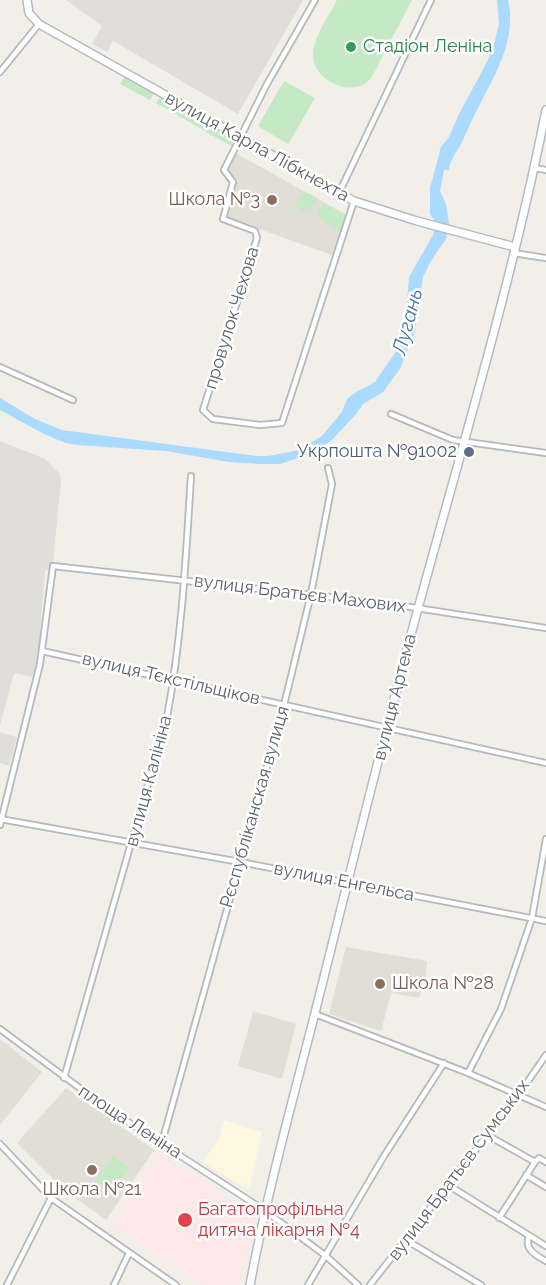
<!DOCTYPE html>
<meta charset="utf-8">
<style>
body{margin:0}
canvas{display:block;background:#f1efe8}
</style>
<canvas width="546" height="1285"></canvas>
<script>
const ctx = document.querySelector('canvas').getContext('2d');
ctx.lineJoin = 'round';
function paint(path, color) { ctx.fillStyle = color; ctx.fill(path, 'evenodd'); }
function stroke(path, color, width, dash) { ctx.strokeStyle = color; ctx.lineWidth = width; ctx.lineCap = dash ? 'butt' : 'round'; ctx.setLineDash(dash || []); ctx.stroke(path); }
function label(font, color, halo, rows, align = 'center') {
  ctx.font = font + ' Raleway,sans-serif'; ctx.lineWidth = 5; ctx.setLineDash([]); ctx.textBaseline = 'middle'; ctx.strokeStyle = halo; ctx.fillStyle = color; for (const [text, x, y, turn = 0] of rows) {
    ctx.save(); ctx.translate(x, y); ctx.rotate((+turn || 0) * Math.PI / 180); ctx.textAlign = isNaN(turn) ? turn : align; if (halo) ctx.strokeText(text, 0, 0); ctx.fillText(text, 0, 0); ctx.restore();
  }
}
paint(new Path2D(`
 M224,1120L262,1132L249,1190L203,1162L218,1141Z`), '#fef7e0');
paint(new Path2D(`
 M66,0H303L238,114L113,41L107,52L92,44L102,26Z
 M0,441L45,459L59,473L61,480L53,563H49V570H45L38,658L32,677L14,673L0,725Z
 M0,732L17,737L9,766L0,763Z`), '#e0deda');
paint(new Path2D(`
 M230,150L347,215L332,255L220,215L229,184L220,170Z
 M346,947L427,961L426,976L419,998L391,993L381,1031L329,1014Z
 M253,1011L296,1024L282,1079L238,1066Z
 M0,1039L42,1072L0,1125Z
 M66,1088L154,1150L106,1220L64,1190L17,1143Z`), '#e1ded6');
paint(new Path2D(`
 M159,1153L256,1216L238,1285H200L113,1224Z`), '#fce8e6');
paint(new Path2D(`
 M337,0H412C403,18 393,36 384,53C380,61 376,71 371,78C354,100 312,81 313,54C314,36 329,16 337,0Z
 M125,77L154,93L150,100L120,84Z
 M284,81L315,98L288,144L258,126Z
 M160,97L237,141L233,147L156,103Z
 M304,191L317,198L310,209L303,211L295,206Z
 M323,203L346,216L340,231L319,219L318,212Z
 M113,1156L130,1168L112,1193L95,1180Z`), '#c5e8c5');
paint(new Path2D(`
 M497,0H508C517,38 496,73 479,106C473,117 468,129 463,140C458,151 450,158 449,170H444L440,191L446,204L449,224L446,239L432,259L423,277L415,331L400,369L383,392L363,404L357,413L331,441L310,454L280,464H261L229,462L166,451L77,445L65,443L42,433L0,410V398L35,419L62,430L256,456H268L295,451L309,444L322,436L342,412L347,399L353,394L375,382L395,353L406,312L409,277L433,235L435,221L430,214V188L441,147L449,137L459,114L487,62L495,41L499,23Z`), '#aadaff');
const street = new Path2D(`
 M315,0L267,84L224,170L233,182L223,219L255,231L257,238L203,410L213,419L260,425L282,423L354,201
 M0,72L39,24
 M535,168L546,170
 M339,193L431,0
 M513,253L546,258
 M0,367L73,400
 M391,414L453,440L546,453
 M42,651L546,763
 M0,819L240,862L546,921
 M0,825L40,664L53,566L384,603L546,628
 M315,1014L468,1073L546,1107
 M0,1029L108,1109L264,1210L326,1256L358,1285
 M468,1073L501,1009L532,918L546,839
 M64,1078L167,717C182,637 186,556 191,476
 M487,1135L535,1162
 M162,1142L284,705L311,594L332,484L328,468
 M0,1144L51,1198L176,1285
 M526,1175L546,1187
 M448,1185L546,1246
 M499,1218L535,1162L539,1158L546,1162
 M529,1236C524,1249 535,1255 546,1261
 M406,1240L481,1285
 M7,1285L51,1198
 M114,1285L129,1253
 M308,1285L384,1156L444,1063
 M370,1285L517,1097L546,1055`);
const secondary = new Path2D(`
 M27,0L29,13L39,24L354,201L417,221L515,247
 M250,1285C267,1193 292,1103 315,1013C350,873 384,733 422,594C466,433 514,273 546,110`);
stroke(street, '#b5b8bc', 8);
stroke(secondary, '#b6babf', 10);
stroke(street, '#fff', 4.5);
stroke(secondary, '#fff', 7);
for (const [x, y, r, color] of [
 [351,47,6,"#2e9e5b"],
 [272,200,6,"#8d6e63"],
 [469,452,6,"#5c6f8a"],
 [380,984,6,"#8d6e63"],
 [92,1170,6,"#8d6e63"],
 [185,1220,8,"#e0444e"]
]) { const dot = new Path2D(); dot.arc(x, y, r, 0, 2 * Math.PI); ctx.fillStyle = color; ctx.fill(dot); stroke(dot, '#fff', 2); }
label('18px', '#27864d', '#fff', [
 ["Стадіон Леніна",363,47]
], 'left');
label('18px', '#5f6368', '#fff', [
 ["вулиця Карла Лібкнехта",257,147,29],
 ["провулок Чехова",232,318,-73],
 ["вулиця Братьєв Махових",300,594,7],
 ["вулиця Тєкстільщіков",171,679,13],
 ["вулиця Артема",395,697,-76],
 ["вулиця Калініна",149,781,-75],
 ["Рєспубліканская вулиця",255,807,-74],
 ["вулиця Енгельса",344,882,11],
 ["площа Леніна",130,1122,33],
 ["вулиця Братьєв Сумських",459,1170,-53]
]);
label('18px', '#785e54', '#fff', [
 ["Школа №3",260,200],
 ["Школа №28",392,984,"left"],
 ["Школа №21",92,1190,"center"]
], 'right');
label('18px', '#4e5e75', '#fff', [
 ["Укрпошта №91002",457,452]
], 'right');
label('18px', '#be3a42', '#fff', [
 ["Багатопрофільна",198,1210],
 ["дитяча лікарня №4",198,1231]
], 'left');
label('italic 20px', '#4174aa', '#fff', [
 ["Лугань",408,322,-75]
]);
</script>
